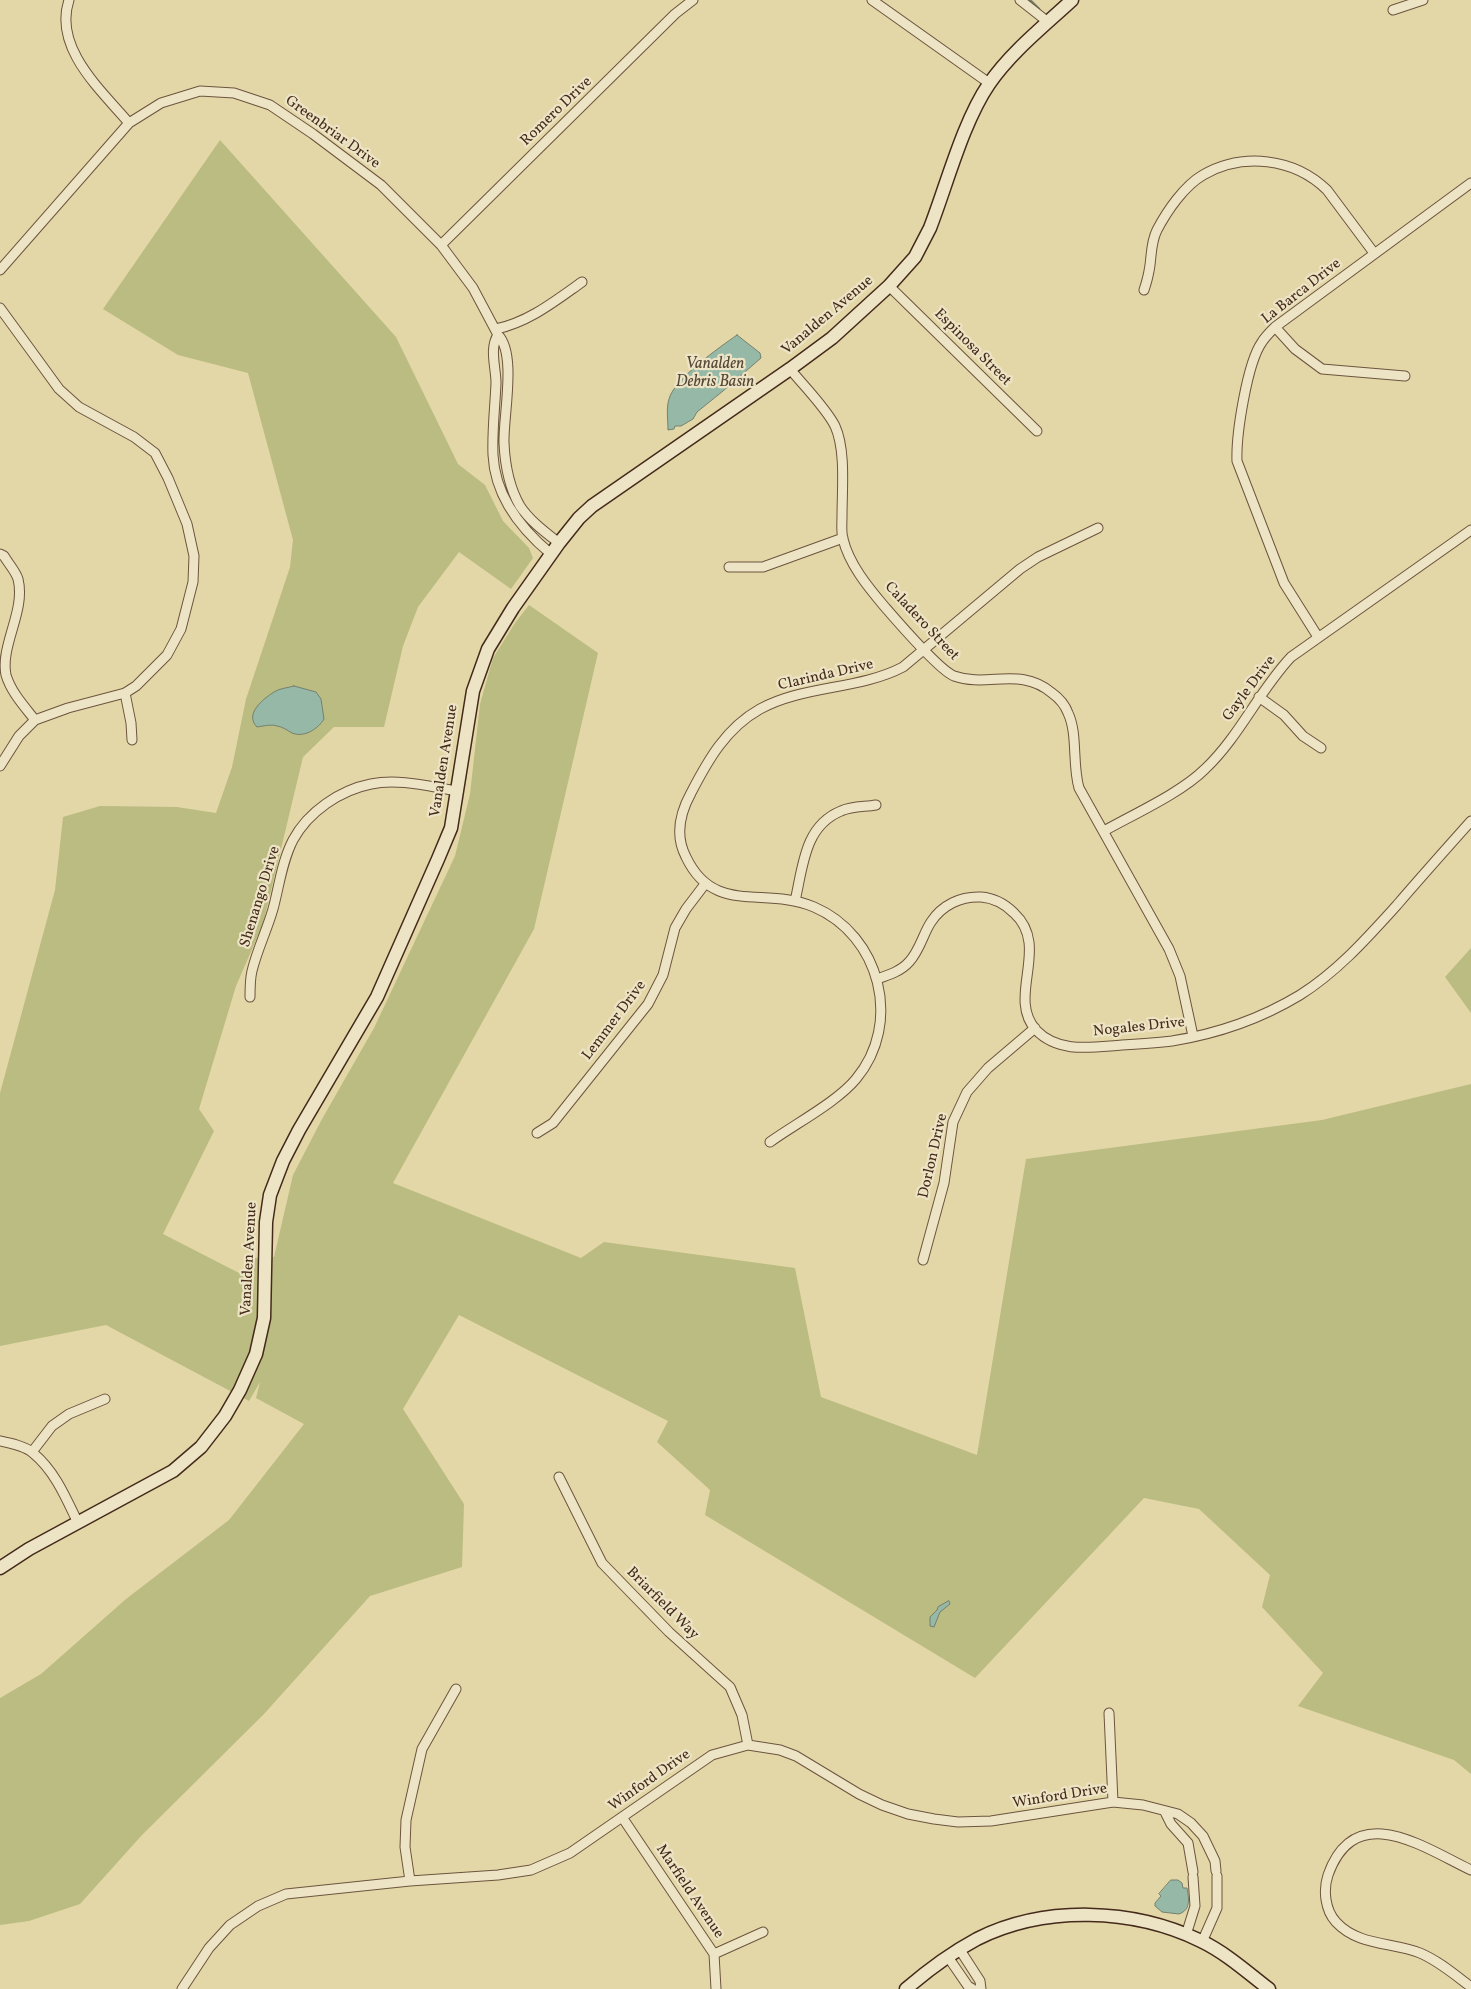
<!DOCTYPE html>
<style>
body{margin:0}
canvas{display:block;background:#e3d6a7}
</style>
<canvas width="1471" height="1989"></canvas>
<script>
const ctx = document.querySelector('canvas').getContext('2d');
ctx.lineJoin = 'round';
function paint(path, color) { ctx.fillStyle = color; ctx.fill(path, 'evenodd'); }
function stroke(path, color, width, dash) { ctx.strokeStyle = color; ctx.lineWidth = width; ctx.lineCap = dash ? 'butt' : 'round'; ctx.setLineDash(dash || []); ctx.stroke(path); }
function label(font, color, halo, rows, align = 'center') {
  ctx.font = font + ' Vollkorn,serif'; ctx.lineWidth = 4.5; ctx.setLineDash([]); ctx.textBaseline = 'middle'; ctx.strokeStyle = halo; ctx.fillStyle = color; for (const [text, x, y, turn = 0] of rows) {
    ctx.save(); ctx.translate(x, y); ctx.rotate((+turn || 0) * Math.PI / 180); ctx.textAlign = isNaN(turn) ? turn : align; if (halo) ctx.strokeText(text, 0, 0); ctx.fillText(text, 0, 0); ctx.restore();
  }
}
paint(new Path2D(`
 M220,140L396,337L458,464L485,485L503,521L529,548L533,558L511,589L459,552L418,607L403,646L384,727H334L303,757L263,924L236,986L199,1109L214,1131L163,1234L243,1275L252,1258L274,1257L293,1175L322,1119L374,1028L455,856L470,794L480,704L493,658L515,623L529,605L598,653L534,929L393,1183L581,1258L604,1242L795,1268L821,1397L977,1455L1026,1159L1322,1120L1471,1084V1774L1454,1760L1298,1706L1323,1673L1262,1607L1270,1575L1199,1509L1144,1498L975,1678L705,1515L710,1490L657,1442L668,1421L459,1315L403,1409L464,1504L462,1567L370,1596L264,1714L142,1835L80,1904L29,1921L0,1925V1698L41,1674L126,1599L229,1520L304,1424L256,1398L260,1382L249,1401L106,1325L0,1346V1093L55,890L63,817L100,806L177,807L216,813L232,767L246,699L290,567L293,540L248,373L178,355L103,309Z
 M1471,948V1013L1445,977Z`), '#bbbc82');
const water = new Path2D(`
 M737,335L760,353L761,358L723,391L697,412L693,419L681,426H675L674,429L668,430C668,420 666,408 669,399C674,379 720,347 737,335Z
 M294,686L316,692L321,699L324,719C318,729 304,738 292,733C287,730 283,727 277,726C271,724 264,726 257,727C244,714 263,699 274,692C280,688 288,688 294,686Z
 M949,1601L950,1604L940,1612L934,1627L930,1626V1617L937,1610L938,1607Z
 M1171,1880H1178L1182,1883L1183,1888H1187C1189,1899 1191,1910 1179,1914L1162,1912L1155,1906V1903L1161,1896L1159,1894Z`);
paint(water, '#95b9a6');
stroke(water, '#75806e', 1);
stroke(new Path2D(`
 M1030,0L1039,9`), '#75806e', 2.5);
const minor = new Path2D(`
 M69,0C53,48 101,90 129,123
 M872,0L989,83
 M1020,0L1048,22
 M1393,10L1423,0
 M441,245L675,14L693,0
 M0,270L129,123L161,103L200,91L234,93L270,105L313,134L381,185L441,245L473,288L498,335C517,354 503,417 504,443C505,465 509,487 520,506C530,521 545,532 559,543
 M889,286L1037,431
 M1144,290C1146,284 1148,277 1149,271C1152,257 1150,244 1157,230C1167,211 1184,186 1203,175C1243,152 1294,158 1327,190L1374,253
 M0,308L59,389L79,407L134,437L155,453L168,478L187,524L194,556L193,582L181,629L167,655L136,686L125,693L68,708L35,720L19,736L0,766
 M1275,327L1295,349L1322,369L1405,376
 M496,329C529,322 555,301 582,282
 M498,335C489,348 496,368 496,383C495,407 492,431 493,455C495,497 521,529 551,554
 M790,369C803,385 826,408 835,426C846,450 842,490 842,516C842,523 841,532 843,539C849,564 868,587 884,606C897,621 939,670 954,676C988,688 1020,666 1052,693C1059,698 1065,705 1068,713C1078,734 1072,764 1079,788L1169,949L1180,976L1193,1036
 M0,554L4,556C8,563 16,572 18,579C26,611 0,645 6,675C11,692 24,706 35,720
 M729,567H763L843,538
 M1318,637L1284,583L1237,461C1236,435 1247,363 1262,342C1265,337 1270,332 1275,327L1471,183
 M125,693L131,723L132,740
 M1259,697L1284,715L1303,736L1321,748
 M1104,831C1134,814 1181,793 1205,769C1239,737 1259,691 1291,657L1471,530
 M795,901C803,867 804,826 841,811C852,806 865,807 876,805
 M877,979C889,975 901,971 909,962C920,950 923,934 931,922C942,905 961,896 981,897C994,898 1005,904 1014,913C1051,947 1006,997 1036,1030C1059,1054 1093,1047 1122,1045C1139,1044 1156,1043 1172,1041C1216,1034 1262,1018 1300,995C1338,971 1367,938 1397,905C1421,877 1446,849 1471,821
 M250,997C250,989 250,979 252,971C257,950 267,930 273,909C279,887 282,861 293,840C308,812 340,790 371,784C399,778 431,787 458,791
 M537,1133L553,1123L648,1004L663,975L675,928L686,909L705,884
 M770,1142C795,1124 837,1102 856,1079C903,1023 880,935 814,907C764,886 714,916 686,857C675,836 680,813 691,793C708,760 726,728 760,709C804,685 859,690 903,667L1020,569L1038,557L1098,528
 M923,1260L944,1183L953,1122L967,1092L988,1068L1035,1028
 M0,1441C10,1443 25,1446 33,1453C55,1471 66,1498 78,1523
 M32,1452L52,1426L69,1414L105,1399
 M559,1477L602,1563L669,1632L730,1687L742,1715L748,1745
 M1109,1713L1113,1802
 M1165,1812L1171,1824L1188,1843L1193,1872
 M622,1817L714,1954L716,1989
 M1471,1870C1423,1847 1355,1799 1328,1875C1323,1890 1325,1910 1336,1922C1358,1946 1392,1942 1420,1953C1439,1961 1455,1975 1471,1987
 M410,1881L405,1847L406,1820L422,1749L456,1689
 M1186,1935L1195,1906L1193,1877
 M1202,1942L1217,1908V1876
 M960,1950L980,1981L981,1989
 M714,1954L763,1932
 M948,1957L968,1986L973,1989
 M182,1989L209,1948L230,1925L258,1906L286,1894L410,1881L498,1875L531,1870L570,1853L712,1755L748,1745L780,1750L796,1756L859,1794L882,1805L908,1814L934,1819L958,1822L991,1821L1113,1802L1143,1805L1178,1814L1191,1823L1203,1836L1215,1861L1216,1871`);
const secondary = new Path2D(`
 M0,1568L29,1549L173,1471L201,1447L225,1416L240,1390L256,1354L264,1318L266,1222L270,1195L283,1161L299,1130L377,997L438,859L451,828L473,691L488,649L513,608L559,543L579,518L592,506L790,369L832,338L889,286L915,257L930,228C947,184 963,122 989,84C1011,52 1044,26 1072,0
 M906,1989C928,1970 951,1953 977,1939C1045,1905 1133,1908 1201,1941C1226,1953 1247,1972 1269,1989`);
stroke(minor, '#6c553d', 11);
stroke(secondary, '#442a1a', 15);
stroke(minor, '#ede4c6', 9);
stroke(secondary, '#ede4c6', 12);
label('15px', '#442a1a', '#ede4c6', [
 ["Romero Drive",557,112,-44],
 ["Greenbriar Drive",332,133,36],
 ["La Barca Drive",1302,292,-38],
 ["Vanalden Avenue",828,316,-40],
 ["Espinosa Street",972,348,45],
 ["Caladero Street",921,622,47],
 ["Clarinda Drive",826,676,-13],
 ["Gayle Drive",1250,689,-53],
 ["Vanalden Avenue",445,761,-81],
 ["Shenango Drive",261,897,-73],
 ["Lemmer Drive",615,1021,-53],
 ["Nogales Drive",1139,1028,-6],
 ["Dorlon Drive",934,1156,-77],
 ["Vanalden Avenue",250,1259,-87],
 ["Briarfield Way",662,1604,45],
 ["Winford Drive",650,1781,-35],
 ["Winford Drive",1060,1797,-9],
 ["Marfield Avenue",689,1892,56]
]);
label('italic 16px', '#544736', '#ede4c6', [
 ["Vanalden",715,365],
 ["Debris Basin",715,383]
]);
</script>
